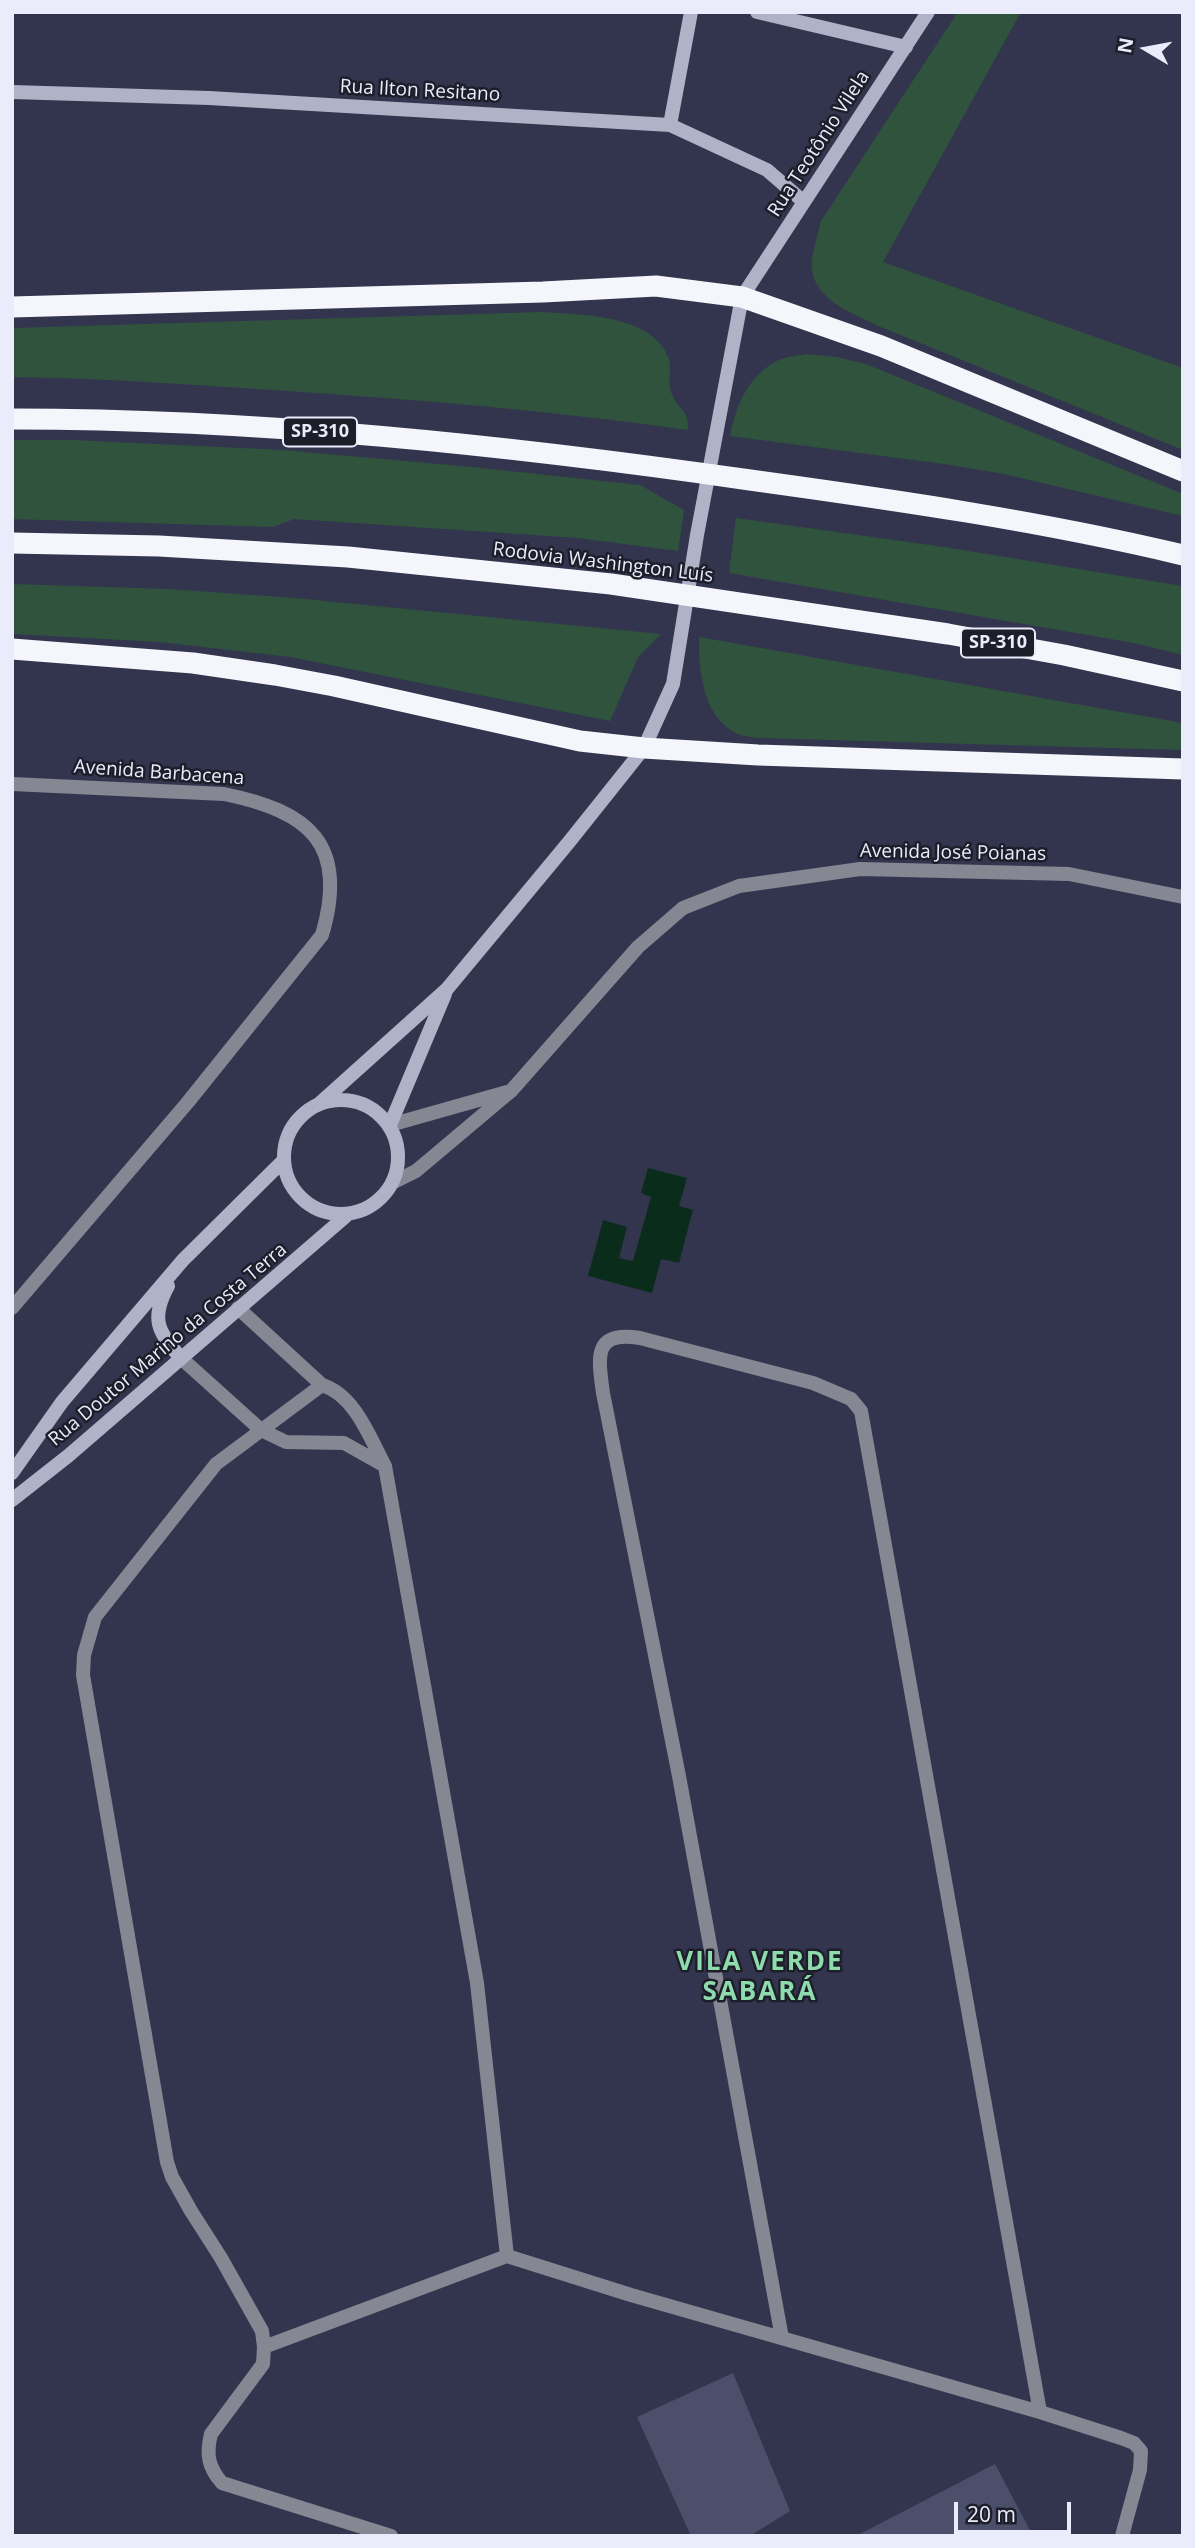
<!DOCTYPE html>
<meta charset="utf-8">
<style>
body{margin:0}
#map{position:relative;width:1195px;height:2548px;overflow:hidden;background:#33354e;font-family:"Open Sans",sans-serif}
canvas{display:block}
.frame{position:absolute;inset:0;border:14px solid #eaecfc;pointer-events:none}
.north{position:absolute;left:1111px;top:14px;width:70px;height:70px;-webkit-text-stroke:5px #1d1e29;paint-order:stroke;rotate:280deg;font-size:19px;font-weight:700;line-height:28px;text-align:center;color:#eaecfc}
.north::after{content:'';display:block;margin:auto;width:24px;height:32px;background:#eaecfc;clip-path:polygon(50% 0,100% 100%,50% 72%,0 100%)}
.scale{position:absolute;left:954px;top:2502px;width:117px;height:32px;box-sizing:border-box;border:4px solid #eaecfc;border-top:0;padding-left:9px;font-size:21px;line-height:24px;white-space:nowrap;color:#eaecfc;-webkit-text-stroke:5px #1d1e29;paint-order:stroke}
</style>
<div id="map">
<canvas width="1195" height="2548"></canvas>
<div class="frame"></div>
<div class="north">N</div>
<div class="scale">20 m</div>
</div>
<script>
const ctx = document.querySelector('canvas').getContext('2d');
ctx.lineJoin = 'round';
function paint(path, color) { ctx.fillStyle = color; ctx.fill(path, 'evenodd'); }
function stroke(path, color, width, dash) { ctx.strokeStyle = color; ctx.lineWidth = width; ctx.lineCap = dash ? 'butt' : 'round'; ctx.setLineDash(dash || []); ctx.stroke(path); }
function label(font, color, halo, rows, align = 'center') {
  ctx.font = font + ' "Open Sans",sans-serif'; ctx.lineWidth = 5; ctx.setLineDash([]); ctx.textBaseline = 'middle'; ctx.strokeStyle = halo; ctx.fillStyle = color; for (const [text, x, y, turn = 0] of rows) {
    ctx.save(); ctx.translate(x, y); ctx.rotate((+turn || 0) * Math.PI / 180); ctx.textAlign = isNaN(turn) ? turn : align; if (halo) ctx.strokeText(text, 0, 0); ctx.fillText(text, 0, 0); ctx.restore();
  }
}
paint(new Path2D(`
 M958,12H1021L883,262L1183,368V450L881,327C851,312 808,299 812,259C814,246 818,233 821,221Z
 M543,312C581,315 653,314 669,359C672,369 667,382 671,392C677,409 689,409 688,430C555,411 421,400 287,391C196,385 104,378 12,377V328Z
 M806,354L837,357L866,364L1183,494V516L1004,474L944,464L730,436C736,405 749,374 779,360C787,356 797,356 806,354Z
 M12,440H73L282,450L472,467L640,485L684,510L678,551L578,538L294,519L273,527L12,519Z
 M736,518L944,547L1183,586V655L1134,643L729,573Z
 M12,584L168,589L295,598L661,634L638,657L610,721L290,657L160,642L12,634Z
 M699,637L1183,723V750L758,738C751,737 742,736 736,733C702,716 699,669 699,637Z`), '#30533e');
paint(new Path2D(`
 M648,1168L687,1178L679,1206L693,1210L679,1263L661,1259L652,1293L588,1276L603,1220L627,1227L619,1258L633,1261L651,1197L641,1193Z`), '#0a2d1b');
paint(new Path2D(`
 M733,2373L790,2511L750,2536H691L637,2417Z
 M995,2464L1033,2536H856Z`), '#4c4f69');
stroke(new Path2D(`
 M238,1308L322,1385C355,1395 370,1438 385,1466L477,1983L507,2256
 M181,1358L261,1430L286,1442L344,1443L385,1466
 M322,1385L216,1464L95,1617L84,1655L83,1675L167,2162L172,2177L191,2211L221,2258L262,2331L264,2347L263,2364L211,2434C206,2454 208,2467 222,2483L391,2536
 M782,2338L679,1776L603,1393C598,1357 593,1330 640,1338L813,1383L851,1399L861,1411L1040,2412L1121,2438L1134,2443L1141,2451L1140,2470L1122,2536
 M264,2347L507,2256L631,2295L1040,2412`), '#858793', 14);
stroke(new Path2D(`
 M12,784L224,794C309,811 349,844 322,935L188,1102L12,1308
 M390,1125L507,1092
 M394,1182L416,1171L511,1091L638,947L683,908L739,886L860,869L1069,874L1183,897`), '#858793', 14);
stroke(new Path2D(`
 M757,12L906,47
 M12,92L209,98L670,125L767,170L804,202
 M670,125L691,12
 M284 1157a57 57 0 1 1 114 0a57 57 0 1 1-114 0Z
 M319,1104L447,989L569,842L644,748L673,684L697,535L742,297L928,12
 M390,1125L445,994
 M168,1286C150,1319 158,1332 181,1358
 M12,1473L62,1402L183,1260L284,1160
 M12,1500L68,1456L346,1216`), '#b0b3c7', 14);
stroke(new Path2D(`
 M12,307L543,292L656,286L742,297L881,346L1183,471
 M12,419C259,419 506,445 750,480C895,500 1041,521 1183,555
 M12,543L159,546L348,557L611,584L948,634L1064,655L1183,681
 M12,649L193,663L275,675L334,686L580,741L644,748L758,755L1183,769`), '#f5f6fc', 21);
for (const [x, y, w] of [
 [320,432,74],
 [998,643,74]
]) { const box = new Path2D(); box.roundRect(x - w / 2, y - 14.5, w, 29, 5); ctx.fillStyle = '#1d1e29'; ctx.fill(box); stroke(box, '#eaecfc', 2); }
label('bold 18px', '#eaecfc', null, [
 ["SP-310",320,432],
 ["SP-310",998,643]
]);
label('19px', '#eaecfc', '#1d1e29', [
 ["Rua Ilton Resitano",420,91,3],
 ["Rua Teotônio Vilela",819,144,-57],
 ["Rodovia Washington Luís",603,563,7],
 ["Avenida Barbacena",159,773,4],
 ["Avenida José Poianas",953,853,1],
 ["Rua Doutor Marino da Costa Terra",168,1345,-40]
]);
ctx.letterSpacing = '2px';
label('bold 26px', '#8edbad', '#1d1e29', [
 ["VILA VERDE",760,1963],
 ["SABARÁ",760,1993]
]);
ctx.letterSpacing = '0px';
</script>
